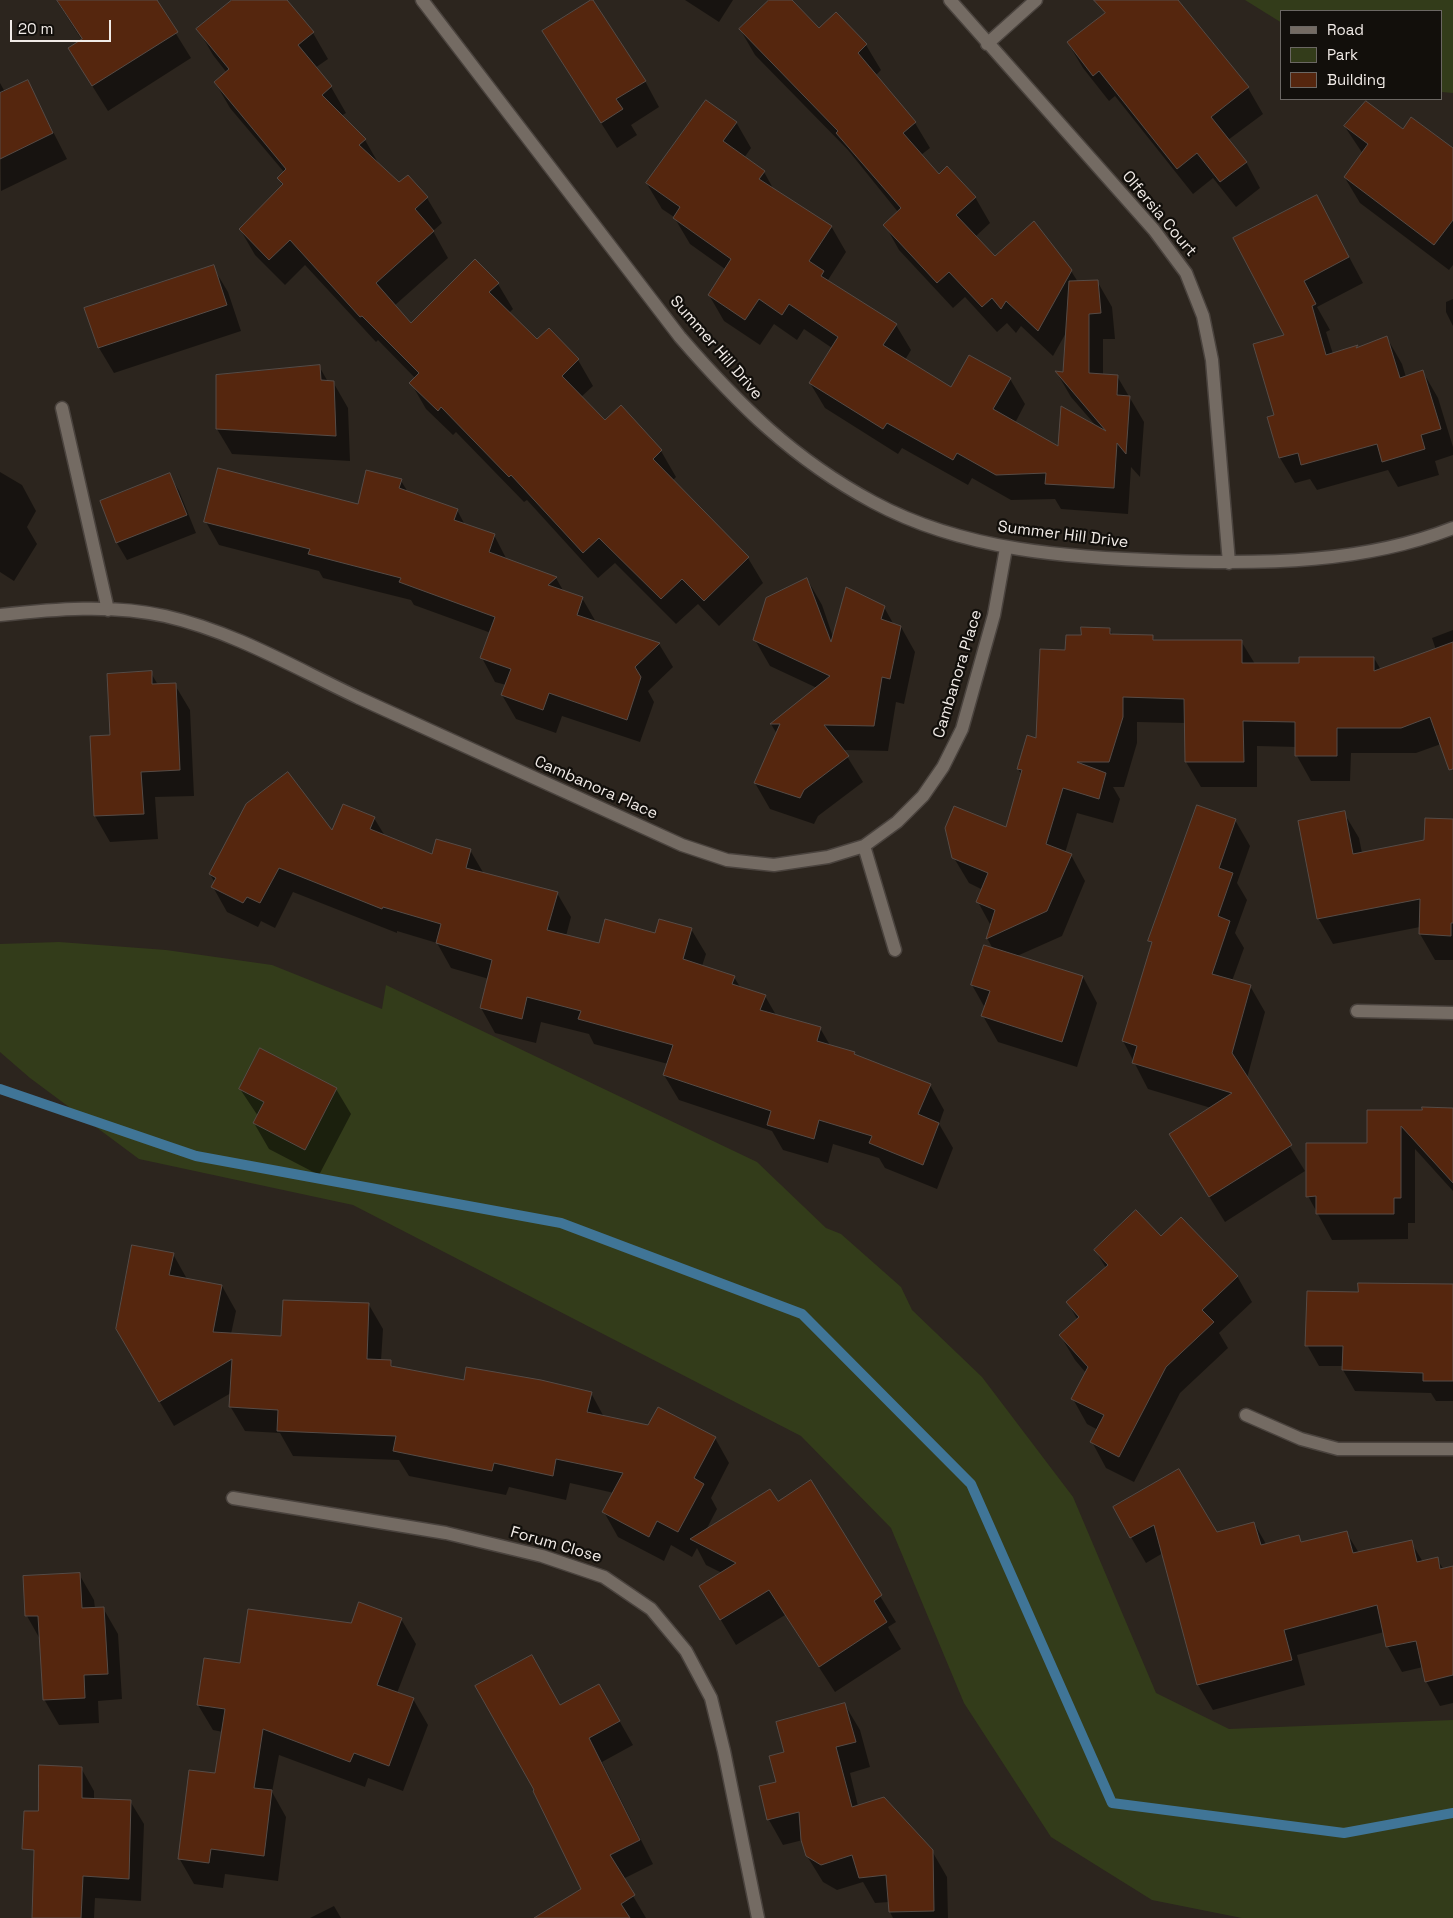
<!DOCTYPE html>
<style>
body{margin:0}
#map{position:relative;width:1453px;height:1918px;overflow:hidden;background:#2c251e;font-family:"Space Grotesk",sans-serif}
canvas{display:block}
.legend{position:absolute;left:1280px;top:10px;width:162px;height:90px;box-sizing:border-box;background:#120f0b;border:1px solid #6b6763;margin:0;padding:6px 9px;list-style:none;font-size:15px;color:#f1ebe7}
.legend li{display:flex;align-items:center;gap:10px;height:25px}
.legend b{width:25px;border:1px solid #6b6763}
.scale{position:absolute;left:10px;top:20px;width:101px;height:22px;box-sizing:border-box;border:2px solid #f1ebe7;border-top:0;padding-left:6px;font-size:15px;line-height:18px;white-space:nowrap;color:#f1ebe7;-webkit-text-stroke:4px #120f0b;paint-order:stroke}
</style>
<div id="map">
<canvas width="1453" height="1918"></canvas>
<ul class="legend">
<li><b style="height:6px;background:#746b63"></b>Road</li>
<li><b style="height:14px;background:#333c1a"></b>Park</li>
<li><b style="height:14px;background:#55260e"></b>Building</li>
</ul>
<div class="scale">20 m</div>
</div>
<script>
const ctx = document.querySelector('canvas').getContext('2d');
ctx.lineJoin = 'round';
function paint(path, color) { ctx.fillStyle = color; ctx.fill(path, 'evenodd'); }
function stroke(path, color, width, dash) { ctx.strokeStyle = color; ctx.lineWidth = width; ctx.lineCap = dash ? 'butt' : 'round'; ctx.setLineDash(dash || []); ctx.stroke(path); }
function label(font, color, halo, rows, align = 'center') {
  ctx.font = font + ' "Space Grotesk",sans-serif'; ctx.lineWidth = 4.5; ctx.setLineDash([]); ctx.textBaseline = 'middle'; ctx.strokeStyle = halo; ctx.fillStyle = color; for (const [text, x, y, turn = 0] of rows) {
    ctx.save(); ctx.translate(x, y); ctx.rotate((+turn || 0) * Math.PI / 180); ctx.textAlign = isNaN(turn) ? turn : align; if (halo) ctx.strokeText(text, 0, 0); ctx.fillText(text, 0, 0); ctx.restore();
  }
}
paint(new Path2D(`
 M1245,0H1453V93L1442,92V11H1282V23Z
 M59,942L166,950L272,965L382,1009L386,985L757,1162L826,1228L841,1234L901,1287L912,1310L982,1377L1073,1497L1156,1693L1229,1729L1453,1720V1918H1242L1152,1900L1051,1837L964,1703L891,1528L801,1436L353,1205L139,1159L30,1078L0,1052V944Z`), '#333c1a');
paint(new Path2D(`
 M56,0H155L191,58L108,111L69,49L82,40Z
 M234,0H285L313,33L328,59L315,68L331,87L346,113L341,116L365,140L380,166L399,184L427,198L442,223L433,231L448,258L394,306L411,325L498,284L513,309L509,313L537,341L549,330L578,360L593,386L581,397L605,422L621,407L661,451L676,477L672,481L748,558L763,583L719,626L698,604L676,624L615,563L598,578L527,500L524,502L456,432L453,435L426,409L411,383L415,378L378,340L376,342L305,265L285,285L255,255L240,229L283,186L278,178L284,172L230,108L215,82L227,73L213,55L198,29Z
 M685,0H733L719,22Z
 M771,0H791L819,30L866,45L881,70L875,76L915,123L930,148L921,155L939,175L975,197L990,223L975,237L995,258L1071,271L1078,282L1097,281L1112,307L1115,339H1103V375L1117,376L1144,422L1140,477L1131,467L1128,514L1061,509L1055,499L1011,500L972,478L968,485L902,448L898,454L825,408L810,383L832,348L804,329L797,340L774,324L760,345L724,321L709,295L725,269L690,244L674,217L662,209L647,184L736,122L751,148L744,158L764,172L774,190L831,226L846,252L828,280L831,284L896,325L911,350L905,360L951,389L1010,379L1025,404L1015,423L1059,448L1097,427L1071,397L1057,373H1064L1067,331L1053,356L1021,326L1016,333L1007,323L997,332L965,297L953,308L899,250L885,225L898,212L848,150L755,55L740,29Z
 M1114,0H1177L1248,88L1263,114L1228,140L1246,162L1260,188L1236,207L1213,178L1193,194L1115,96L1109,101L1083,68L1068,43L1106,14L1102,9Z
 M543,32L645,81L659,107L631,125L637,135L617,148Z
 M27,81L67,159L1,191L0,83L5,92Z
 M1345,127L1403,131L1453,149V265L1449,270L1360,203L1345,178L1363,154Z
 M1317,197L1363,283L1317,307L1330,330L1326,332L1333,354L1357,347L1358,349L1387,338L1402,364L1406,377L1423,372L1438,398L1453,447V455L1435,461L1439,475L1398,487L1388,470L1317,490L1310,479L1295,483L1280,458L1268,418L1275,416L1285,336Z
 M213,267L228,292L241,331L114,373L99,348L86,309Z
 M1453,299V326L1446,312V302Z
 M319,366L328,382H333L348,408L350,461L232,454L217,429Z
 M0,472L22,485L36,511L27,527L37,544L14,581L0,572Z
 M169,474L179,491L196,533L127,560L117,543L101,502Z
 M401,481L408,492L457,510L465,525L494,535L507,560L556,578L564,592L582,598L596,622L659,644L673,667L648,691L654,702L640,742L562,716L556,733L516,719L502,695L506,685L495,682L482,658L491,633L414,605L411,600L323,578L319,571L219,545L206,522L359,505Z
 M807,579L822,605L833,637L884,607L894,625L901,627L915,652L904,704L896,702L888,751L843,750L863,782L818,816L814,824L770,809L755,783L777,734L771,724L817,688L770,666L755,640Z
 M1109,629L1113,635L1152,636L1155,641H1241L1255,664H1301L1374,658L1381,670L1436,650L1432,638L1453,630V771L1441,744L1416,753H1351L1350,781H1311L1297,756V747L1257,746V787H1201L1186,762V723L1137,722V743L1124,787H1113L1120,799L1113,823L1077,813L1065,853L1071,855L1085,881L1062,936L1017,956L1083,977L1097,1003L1077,1067L998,1042L983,1016L985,1008L972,985L993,949L987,938L991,926L978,902L983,890L969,883L954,858L1006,829L1022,775L1018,769L1037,740L1066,651L1082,636Z
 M151,673L158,685H175L190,710L194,796L155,797L158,839L110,842L95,816L91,737L111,736Z
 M1344,813L1359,838L1362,853L1425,841L1453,821V960H1435L1420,934V927L1333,944L1318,918Z
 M374,818L385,836L433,855L470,850L484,874L557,893L571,917L566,936L600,944L691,929L706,954L702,966L734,977L740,987L765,996L776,1015L820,1028L831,1047L854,1054L856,1056L930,1085L944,1110L939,1124L953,1148L937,1189L885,1168L879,1158L833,1144L828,1163L783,1150L772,1131L679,1100L664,1075L668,1064L594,1044L589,1034L541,1022L536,1043L495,1033L481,1008L489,979L451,968L437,943L397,931V933L293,892L275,928L261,921L258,927L227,912L213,887L215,883L210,874Z
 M1235,820L1250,846L1237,883L1247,900L1235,933L1244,948L1232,981L1250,986L1265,1012L1247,1078L1305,1171L1225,1222L1170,1134L1211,1108L1148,1089L1123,1041L1152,945L1150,941Z
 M240,1089H336L351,1114L319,1175L269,1149L254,1123L258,1116Z
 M1453,1109V1191L1415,1149V1223H1408V1239L1332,1240L1308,1196L1368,1144L1423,1111Z
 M1161,1238L1237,1276L1252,1302L1219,1333L1228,1348L1180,1393L1134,1482L1106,1468L1092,1442L1098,1430L1087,1424L1073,1399L1086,1373L1075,1360L1060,1335L1077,1319L1068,1303L1106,1268L1095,1250Z
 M173,1254L187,1279L222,1286L236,1311L231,1334L283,1337L369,1305L383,1329L381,1361H390L394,1368L465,1381L591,1393L604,1417L715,1438L729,1463L711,1498L717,1509L706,1530L778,1502L810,1482L896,1622L888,1627L901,1649L835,1692L785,1615L736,1645L716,1612L722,1573L706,1565L697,1548L692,1557L671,1545L664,1561L618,1537L604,1512L614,1493L570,1483L566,1500L509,1487L506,1495L409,1476L399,1460L293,1456L280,1433L245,1431L230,1406L231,1393L174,1426L132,1355Z
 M1453,1285V1401H1436L1431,1393L1355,1391L1343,1370V1366H1319L1307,1345L1359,1293Z
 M1114,1508L1216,1533L1254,1523L1266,1544L1298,1536L1302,1543L1346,1532L1359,1553L1411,1542L1423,1562L1437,1559L1444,1570L1453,1567V1703L1440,1706L1426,1681L1423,1667L1402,1672L1388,1647L1384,1632L1297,1655L1305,1685L1213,1710L1198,1685L1163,1553L1146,1563Z
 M79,1574L94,1600L95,1608H103L118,1634L122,1699L98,1701L99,1723L59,1725L44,1699L41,1641L27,1616L24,1577Z
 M401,1619L416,1644L397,1693L413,1699L428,1725L403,1791L368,1778L365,1787L279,1755L272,1792L286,1817L278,1881L225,1874L223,1888L194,1884L179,1858L217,1775L223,1732L213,1730L198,1705L241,1665L351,1624Z
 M599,1685L633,1745L602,1762L653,1864L623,1879L646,1918H545L583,1889L560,1707Z
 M845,1705L860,1730L870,1767L850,1773L858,1806L932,1851L947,1877L948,1918H893L890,1912L889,1902L875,1903L863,1882L837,1890L823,1882L807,1856L803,1840L783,1845L769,1820L786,1753Z
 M81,1768L94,1791V1800L130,1801L144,1824L141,1901L95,1898L94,1918H33Z
 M334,1906L341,1918H310Z`), '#0007');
stroke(new Path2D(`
 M0,1089L196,1156L561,1223L802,1314L971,1484L1112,1803L1344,1833L1453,1813`), '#407597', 10);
const building = new Path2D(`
 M57,0H157L178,32L92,86L68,48L82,39Z
 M232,0H287L314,32L298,45L332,86L322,95L366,139L359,145L399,182L408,175L428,197L415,209L434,231L376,283L411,323L475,259L499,283L489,292L537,339L549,328L579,359L562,376L605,420L621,405L662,450L653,459L749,557L704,601L682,579L661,599L599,538L583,553L511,475L509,477L441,407L438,411L409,383L419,373L362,316L360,317L290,240L269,260L239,229L283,184L277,178L286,169L214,82L229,69L196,29Z
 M591,0H593L646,81L616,99L623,109L601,123L542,31Z
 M769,0H792L819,28L836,12L867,44L858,53L916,122L903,133L939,174L947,166L976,197L956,215L995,256L1034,221L1072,270L1038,331L1006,301L1001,309L992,298L982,307L949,272L937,283L883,225L901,208L836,133L838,131L739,29Z
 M1094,0H1178L1249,87L1211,117L1247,162L1220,182L1197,153L1177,169L1099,71L1093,76L1067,42L1105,13Z
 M28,80L53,133L0,159V93Z
 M706,100L737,122L723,141L765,171L759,179L832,226L809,261L824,271L821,276L897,324L883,345L951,387L969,355L1011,378L993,409L1058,446L1061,406L1106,431L1055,371L1063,372L1069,281L1098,280L1101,313L1089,314V373L1118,375L1117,395L1130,396L1126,454L1117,443L1114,488L1045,484L1046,473L996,475L957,453L953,460L887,423L883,429L809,383L838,337L789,304L782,315L759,299L745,320L708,295L731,259L673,218L680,207L646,183Z
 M1366,101L1403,129L1411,117L1453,148V220L1434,245L1344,177L1368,144L1344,126Z
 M1317,195L1349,257L1304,281L1316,304L1312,306L1326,355L1358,345L1356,348L1387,336L1400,378L1423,370L1441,429L1421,435L1425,449L1382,462L1377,444L1301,465L1298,453L1279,458L1267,417L1274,415L1253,344L1284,335L1233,238Z
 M214,265L227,305L98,348L84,308Z
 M320,365L321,380L334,381L336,436L216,429V375Z
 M218,468L358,504L366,470L402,479L399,488L458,509L454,520L495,534L489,552L557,577L548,585L583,597L577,615L660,643L635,667L641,677L627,720L549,693L543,710L501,695L511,669L480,658L495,617L399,582L401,578L308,554L310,549L204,522Z
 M170,473L187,515L116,543L100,501Z
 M807,578L831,642L846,587L885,606L881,619L901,626L890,679L882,677L874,726L824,725L849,756L804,790L800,798L754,783L780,724H770L830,676L753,640L766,598Z
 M1081,627L1110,628V634L1153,635V640H1242V663H1299V657H1374V671L1453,642V769L1449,770L1430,717L1401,728H1337V756H1295V722L1243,721L1244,762H1185L1184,699L1123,697V717L1109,762H1077L1106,773L1099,799L1063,788L1046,844L1072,854L1047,911L986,939L995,910L976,902L988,873L952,858L945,828L954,806L1006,827L1022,770L1017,769L1027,735L1036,738L1040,649L1065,650L1066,635H1081Z
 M152,671V684L176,683L180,770L141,772L144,814L94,816L90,736L110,735L107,674Z
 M288,772L332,830L343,804L375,817L370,829L432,854L436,839L471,849L466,868L558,892L547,930L599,943L605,919L655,933L659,919L692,928L683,959L735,976L732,984L766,995L760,1010L821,1027L817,1041L855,1052L854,1054L931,1084L918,1114L939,1123L923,1165L869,1143L872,1136L819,1120L814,1139L767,1125L771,1111L663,1075L673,1045L578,1019L581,1011L527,997L522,1019L480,1008L492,960L436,943L441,924L383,907L382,909L279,868L260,903L247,897L243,903L211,887L216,878L209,874L246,804Z
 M1197,805L1236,819L1219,868L1233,873L1218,916L1230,921L1212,974L1251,985L1232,1053L1292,1145L1209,1197L1169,1134L1232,1093L1132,1063L1137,1046L1122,1041L1152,942L1148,941Z
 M1345,811L1353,854L1424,840L1425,818L1453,819V923H1451V936L1419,934L1420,899L1317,919L1298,821Z
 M984,945L1083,976L1062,1042L981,1016L990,991L971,985Z
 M260,1048L337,1088L305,1150L253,1123L264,1102L239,1089Z
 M1422,1107L1453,1108V1183L1401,1126V1198H1394V1214H1316V1196L1306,1197V1143H1367V1110H1422Z
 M1136,1210L1161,1236L1181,1217L1238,1276L1202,1310L1214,1322L1166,1367L1119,1457L1090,1442L1104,1415L1071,1399L1088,1367L1059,1335L1079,1317L1066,1302L1108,1265L1094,1250Z
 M132,1245L174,1253L169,1275L222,1285L213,1332L281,1336L283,1300L369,1303L367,1359L391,1360V1366L464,1380L466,1367L541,1380L592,1392L587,1412L648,1425L658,1407L716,1437L694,1478L704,1484L678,1532L657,1521L649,1537L602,1512L623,1473L556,1459L553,1476L494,1463L492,1471L393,1451L396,1436L277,1431L278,1410L229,1407L232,1359L159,1402L116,1329Z
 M1358,1283L1453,1284V1381H1423V1373L1342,1370L1343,1346H1305L1307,1291L1358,1292Z
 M1179,1469L1217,1532L1254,1522L1261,1545L1299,1535L1301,1542L1347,1531L1353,1553L1412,1540L1417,1562L1438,1557L1440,1569L1453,1566V1675L1425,1682L1416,1641L1386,1647L1377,1605L1284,1630L1292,1660L1197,1685L1154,1525L1130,1538L1113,1507Z
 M811,1480L882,1595L874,1601L887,1622L819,1667L769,1590L720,1620L699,1586L736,1563L690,1539L770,1489L778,1501Z
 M80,1573L82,1608L104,1607L108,1674L84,1675L85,1698L43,1700L38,1616H25L23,1576Z
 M359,1602L402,1618L377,1685L414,1698L389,1766L354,1753L350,1762L263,1729L254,1788L272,1790L264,1856L211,1849L209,1863L178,1859L189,1770L215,1773L225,1709L197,1705L204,1658L240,1663L248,1609L351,1623Z
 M532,1655L560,1705L599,1684L620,1721L589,1738L640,1840L610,1855L635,1895L621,1904L630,1918H534L581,1889L533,1791L534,1790L475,1686Z
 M845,1703L856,1742L836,1747L852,1807L884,1797L933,1850L934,1911L889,1912L886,1875L859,1878L852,1855L821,1865L806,1856L801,1840L799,1812L767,1820L759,1786L776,1782L769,1756L784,1752L776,1722Z
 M39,1765L82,1767V1798L131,1800L129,1879L83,1876L81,1918H32L34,1850L22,1849L24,1811H38Z`);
paint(building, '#55260e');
stroke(building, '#564b46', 1);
const street = new Path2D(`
 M422,0L680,337C739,405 793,459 873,502C964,551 1070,558 1171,561C1266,564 1364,563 1453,528
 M950,0L1154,230L1186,273L1203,316L1212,360L1229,563
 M987,44L1036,0
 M62,408L108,610
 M0,615C54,609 112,604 165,616C235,632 295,668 359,698C467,747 575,796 682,845L727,860L774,865L828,857L864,846L897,822L923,796L943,767L962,729L994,615L1006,548
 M864,846L895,950
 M1357,1011L1453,1013
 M1246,1415L1301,1439L1338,1449H1453
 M233,1498L446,1533L542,1556L604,1577L651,1609L686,1651L711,1698L724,1751L758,1918`);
stroke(street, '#4a433e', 15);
stroke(street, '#746b63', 12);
label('16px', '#f1ebe7', '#120f0b', [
 ["Olfersia Court",1159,214,50],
 ["Summer Hill Drive",716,348,49],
 ["Summer Hill Drive",1063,535,7],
 ["Cambanora Place",958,674,-73],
 ["Cambanora Place",596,788,24],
 ["Forum Close",556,1545,16]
]);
</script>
